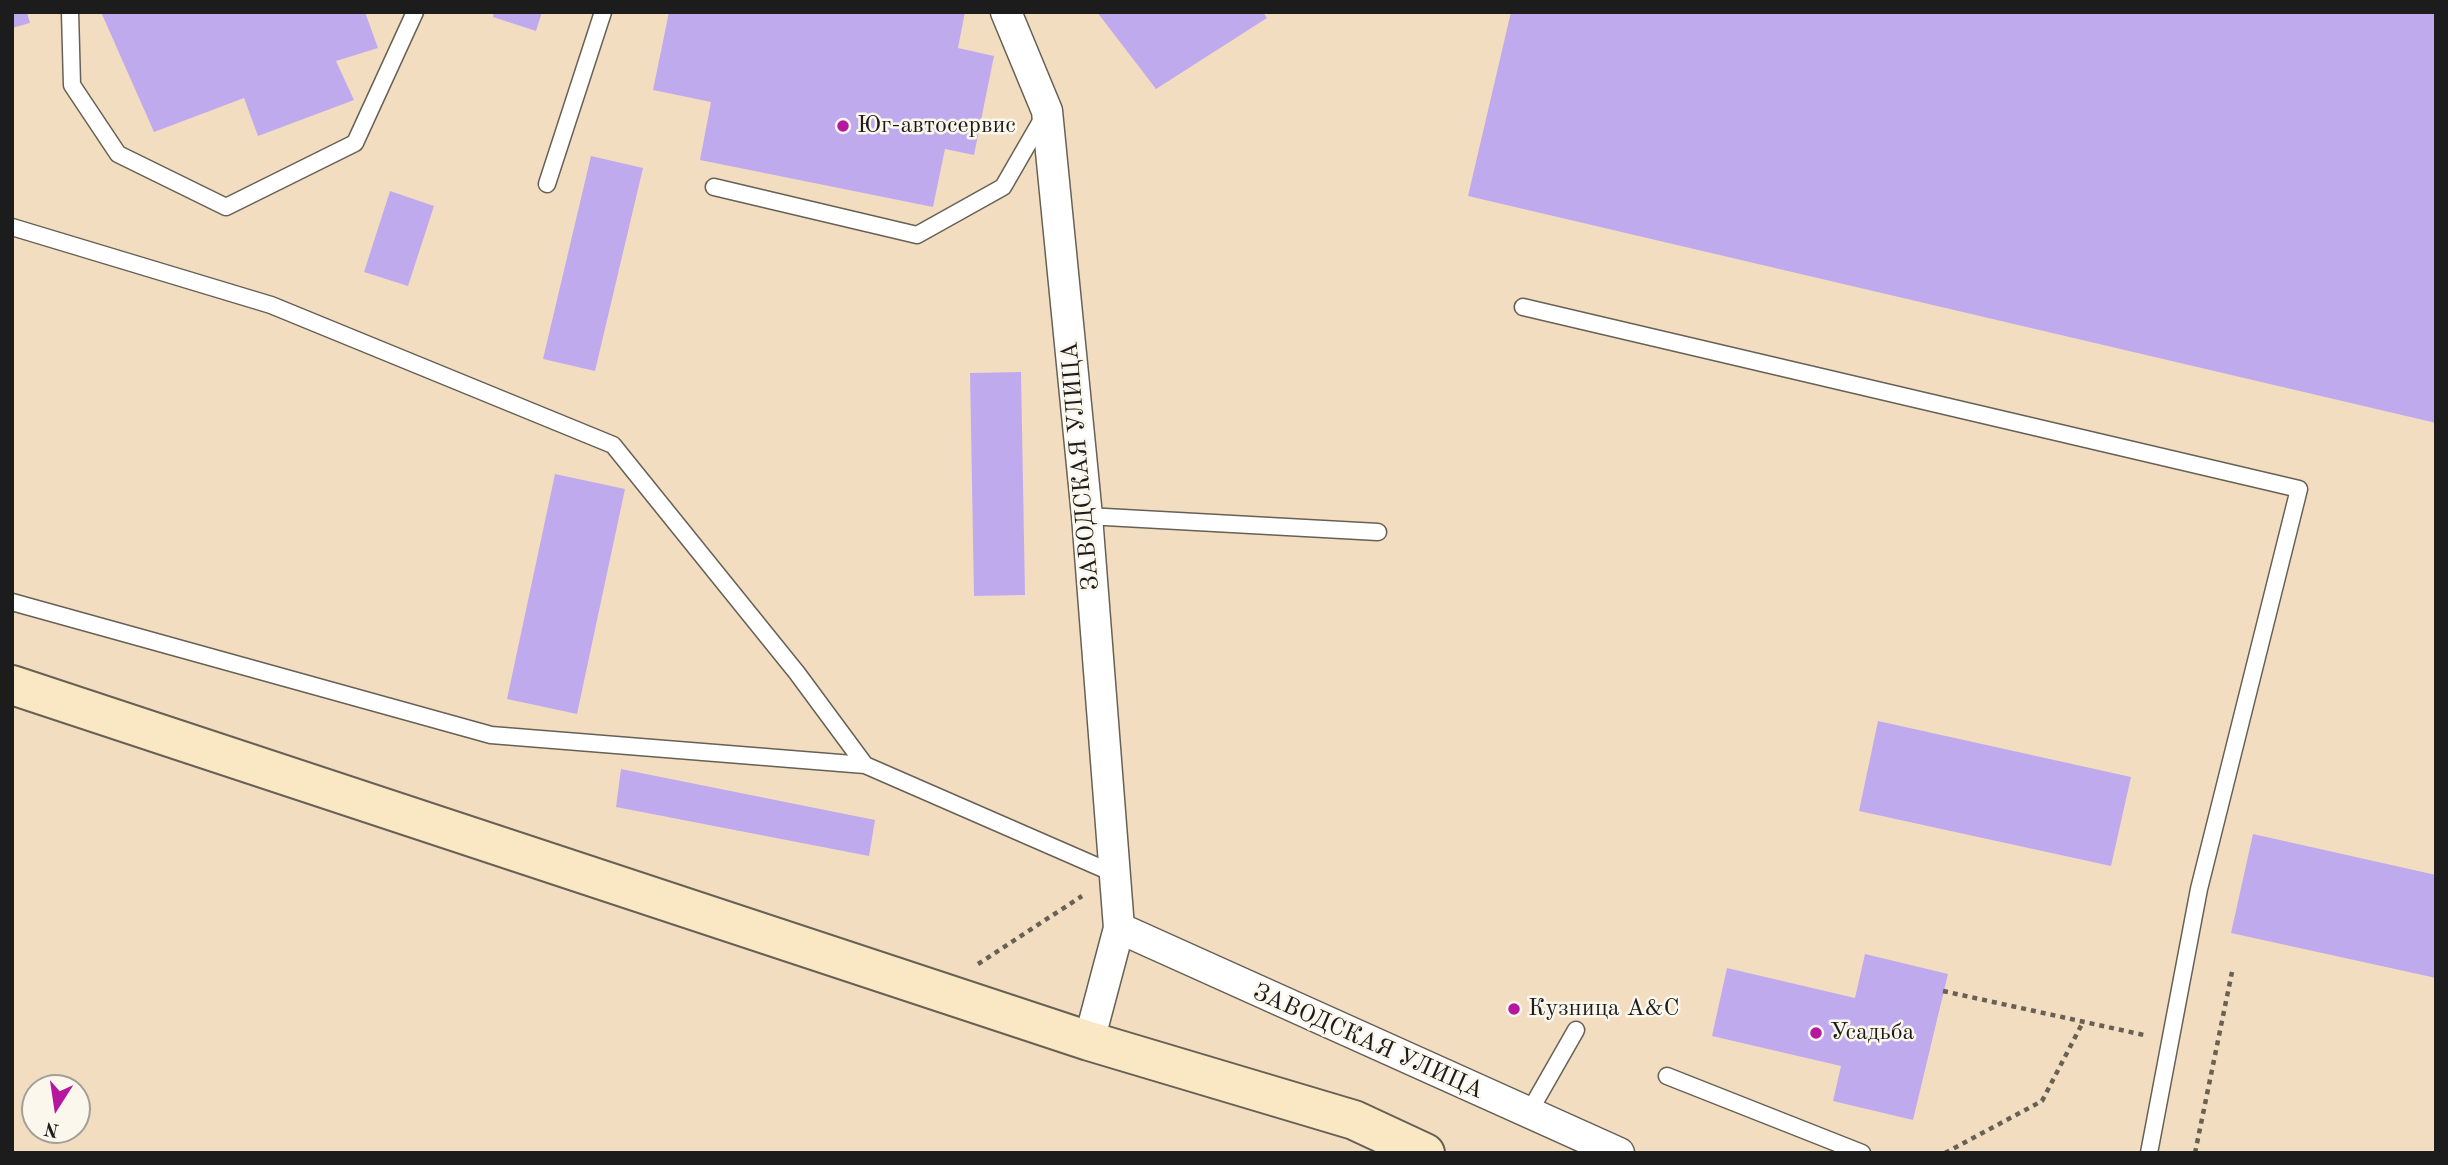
<!DOCTYPE html>
<meta charset="utf-8">
<style>
body{margin:0}
#map{position:relative;width:2448px;height:1165px;overflow:hidden;background:#f3ddc0;font-family:"Old Standard TT",serif}
canvas{display:block}
.frame{position:absolute;inset:0;border:14px solid #1c1c1c;pointer-events:none}
.north{position:absolute;left:21px;top:1074px;width:70px;height:70px;box-sizing:border-box;background:#fbf7ec;border:2px solid #a29f99;border-radius:50%;rotate:192deg;font-size:19px;font-weight:700;line-height:28px;text-align:center;color:#1c1c1c}
.north::after{content:'';display:block;margin:auto;width:24px;height:32px;background:#b5179e;clip-path:polygon(50% 0,100% 100%,50% 72%,0 100%)}
</style>
<div id="map">
<canvas width="2448" height="1165"></canvas>
<div class="frame"></div>
<div class="north">N</div>
</div>
<script>
const ctx = document.querySelector('canvas').getContext('2d');
ctx.lineJoin = 'round';
function paint(path, color) { ctx.fillStyle = color; ctx.fill(path, 'evenodd'); }
function stroke(path, color, width, dash) { ctx.strokeStyle = color; ctx.lineWidth = width; ctx.lineCap = dash ? 'butt' : 'round'; ctx.setLineDash(dash || []); ctx.stroke(path); }
function label(font, color, halo, rows, align = 'center') {
  ctx.font = font + ' "Old Standard TT",serif'; ctx.lineWidth = 5; ctx.setLineDash([]); ctx.textBaseline = 'middle'; ctx.strokeStyle = halo; ctx.fillStyle = color; for (const [text, x, y, turn = 0] of rows) {
    ctx.save(); ctx.translate(x, y); ctx.rotate((+turn || 0) * Math.PI / 180); ctx.textAlign = isNaN(turn) ? turn : align; if (halo) ctx.strokeText(text, 0, 0); ctx.fillText(text, 0, 0); ctx.restore();
  }
}
paint(new Path2D(`
 M12,12H27L30,23L12,28Z
 M101,12H365L378,48L336,61L354,100L258,136L244,98L154,132Z
 M494,12H542L536,31L493,17Z
 M669,12H965L958,48L994,56L974,155L945,149L933,207L700,160L711,102L653,90Z
 M1097,12H1263L1267,18L1156,89Z
 M1511,12H2436V423L1468,196Z
 M591,156L643,168L595,371L543,359Z
 M390,191L434,206L408,286L364,272Z
 M1021,372L1025,595L974,596L970,373Z
 M555,474L625,489L577,714L507,699Z
 M1878,721L2131,777L2111,866L1859,811Z
 M621,769L875,820L869,856L616,807Z
 M2253,834L2436,875V978L2231,933Z
 M1865,954L1948,974L1913,1120L1833,1101L1841,1066L1712,1036L1727,968L1855,998Z`), '#c0aaee');
const lane = new Path2D(`
 M70,12L72,85L118,154L226,207L355,143L415,12
 M547,184L603,12
 M714,187L917,235L1003,187L1044,116
 M12,227L271,305L613,445L797,673L865,765
 M1523,307L2299,489L2199,889L2149,1153
 M1087,516L1378,532
 M12,602L491,735L865,765L1115,874
 M1667,1076L1862,1153
 M1528,1114L1576,1030`);
const street = new Path2D(`
 M1006,12L1047,111L1087,516L1119,928L1089,1041
 M1119,928L1619,1153`);
const secondary = new Path2D(`
 M12,685L1089,1041L1354,1120L1425,1153`);
stroke(lane, '#676055', 19);
stroke(street, '#676055', 33);
stroke(secondary, '#676055', 42);
stroke(new Path2D(`
 M978,964L1082,896
 M1943,991L2144,1035
 M1945,1153L2042,1101L2083,1022
 M2195,1153L2232,972`), '#676055', 4.5, [5, 5]);
stroke(lane, '#fff', 16);
stroke(street, '#fff', 30);
stroke(secondary, '#fae7c3', 38);
for (const [x, y, r, color] of [
 [843,126,7,"#b5179e"],
 [1514,1009,7,"#b5179e"],
 [1816,1033,7,"#b5179e"]
]) { const dot = new Path2D(); dot.arc(x, y, r, 0, 2 * Math.PI); ctx.fillStyle = color; ctx.fill(dot); stroke(dot, '#fbf7ec', 2.5); }
label('24px', '#1c1c1c', '#fbf7ec', [
 ["Юг-автосервис",857,126],
 ["Кузница А&С",1528,1009],
 ["Усадьба",1830,1033]
], 'left');
label('24px', '#1c1c1c', '#fbf7ec', [
 ["ЗАВОДСКАЯ УЛИЦА",1081,466,-95],
 ["ЗАВОДСКАЯ УЛИЦА",1368,1042,24]
]);
</script>
